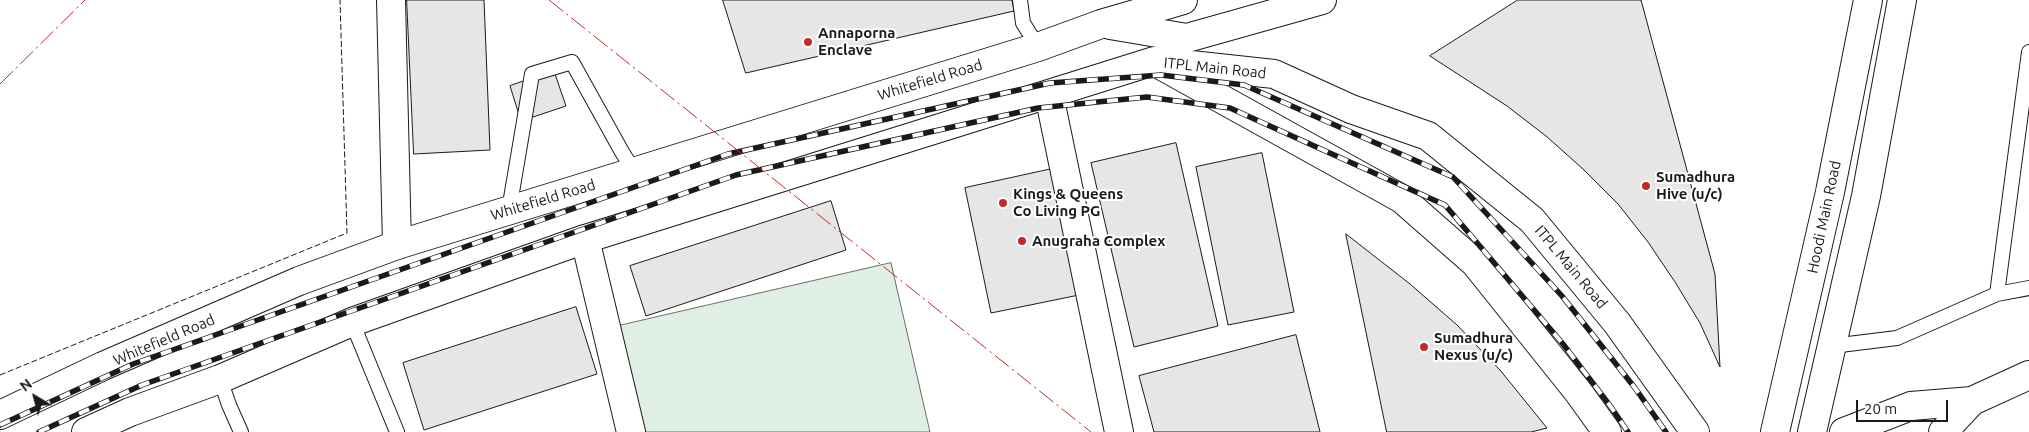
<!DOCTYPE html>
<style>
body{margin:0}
#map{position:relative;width:2029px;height:432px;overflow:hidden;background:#fff;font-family:Ubuntu,sans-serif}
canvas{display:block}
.north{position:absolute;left:10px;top:372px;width:50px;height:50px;-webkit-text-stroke:4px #fff;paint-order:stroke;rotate:323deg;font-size:14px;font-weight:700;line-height:20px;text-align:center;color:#1a1a1a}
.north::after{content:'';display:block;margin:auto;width:18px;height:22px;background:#1a1a1a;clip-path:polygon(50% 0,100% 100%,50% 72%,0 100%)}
.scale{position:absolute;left:1856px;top:400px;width:92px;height:22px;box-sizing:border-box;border:2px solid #1a1a1a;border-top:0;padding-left:6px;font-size:15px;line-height:18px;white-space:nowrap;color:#1a1a1a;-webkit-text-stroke:4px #fff;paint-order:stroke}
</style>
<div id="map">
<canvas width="2029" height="432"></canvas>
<div class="north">N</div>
<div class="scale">20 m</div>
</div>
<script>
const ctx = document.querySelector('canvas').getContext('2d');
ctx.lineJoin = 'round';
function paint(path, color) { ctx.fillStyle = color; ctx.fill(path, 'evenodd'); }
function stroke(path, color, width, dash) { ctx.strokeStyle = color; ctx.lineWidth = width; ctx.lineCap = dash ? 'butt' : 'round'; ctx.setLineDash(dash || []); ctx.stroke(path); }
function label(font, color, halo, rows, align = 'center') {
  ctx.font = font + ' Ubuntu,sans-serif'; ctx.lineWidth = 4; ctx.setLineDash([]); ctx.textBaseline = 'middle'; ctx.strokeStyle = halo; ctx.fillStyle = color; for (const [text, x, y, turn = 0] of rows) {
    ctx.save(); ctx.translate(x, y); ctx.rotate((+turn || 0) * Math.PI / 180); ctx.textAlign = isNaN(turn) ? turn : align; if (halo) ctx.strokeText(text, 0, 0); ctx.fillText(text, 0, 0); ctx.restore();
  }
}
const green = new Path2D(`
 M891,263L930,432H638L614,327Z`);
paint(green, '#e0efe3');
stroke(green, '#6a6a6a', 1);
const building = new Path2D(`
 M407,0H484L490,150L414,154Z
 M723,0H1012L1014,11L746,73Z
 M1518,0H1641L1715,274L1720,367L1700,323L1675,282L1648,242L1618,204L1583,169L1546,136L1507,106L1430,56Z
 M554,71L566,106L521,121L510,86Z
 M1176,143L1218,326L1134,347L1091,163Z
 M1262,153L1294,312L1228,325L1196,167Z
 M1052,169L1079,295L991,313L965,188Z
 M831,201L846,250L646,316L630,266Z
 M1346,234L1410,284L1457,325L1500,370L1547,428L1531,432H1387Z
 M576,307L597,374L424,430L403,363Z
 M1296,335L1320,432H1154L1139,376Z`);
paint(building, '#e6e6e6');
stroke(building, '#1a1a1a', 1);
const lane = new Path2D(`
 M1020,0L1023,23L1038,47
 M509,210L532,74L572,62L622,152L634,171
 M1997,294L2029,52
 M352,322L397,432
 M1832,346L1897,338L1997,294L2029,288
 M220,379L229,405L241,432`);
const street = new Path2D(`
 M391,0L397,245
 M1049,95L1119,432
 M585,239L631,432
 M1972,401L2029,375
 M1844,432L1911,406L1972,401L1943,432`);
const primary = new Path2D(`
 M1110,25L1187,38L1322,0
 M1164,67L1402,199L1475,263L1579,393L1607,432
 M0,415L103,366L299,281L397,245L1038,47L1101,24L1183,0
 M86,432L130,412L220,379L352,322L585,239L1154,61L1274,74L1351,109L1428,136L1532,220L1617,323L1695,432
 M1775,432L1830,192L1868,0
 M1812,432L1866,196L1902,0`);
stroke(lane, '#1a1a1a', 16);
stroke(street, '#1a1a1a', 30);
stroke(primary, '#1a1a1a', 30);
stroke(lane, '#fff', 14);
stroke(street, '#fff', 28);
stroke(primary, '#fff', 28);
const rail = new Path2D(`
 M0,425L133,364L728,154L1050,83L1161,75L1244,85L1453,177L1562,296L1635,388L1666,432
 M39,432L142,385L736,175L1038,108L1147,97L1230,108L1445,205L1563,344L1611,407L1628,432`);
stroke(rail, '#1a1a1a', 5.5);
stroke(rail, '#fff', 4, [11]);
stroke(new Path2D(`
 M0,375L347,233L340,0`), '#1a1a1a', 1, [6, 2.5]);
stroke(new Path2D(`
 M549,0L1091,432
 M0,84L85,0`), '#c62828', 1, [18, 4, 2.5, 4]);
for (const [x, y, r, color] of [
 [808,42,5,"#c62828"],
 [1646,186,5,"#c62828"],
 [1003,203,5,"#c62828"],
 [1022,241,5,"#c62828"],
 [1424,347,5,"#c62828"]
]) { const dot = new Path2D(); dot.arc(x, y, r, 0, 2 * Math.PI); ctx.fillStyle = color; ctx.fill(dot); stroke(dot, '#fff', 2); }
label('bold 15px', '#1a1a1a', '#fff', [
 ["Annaporna",818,33],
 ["Enclave",818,50],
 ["Sumadhura",1656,177],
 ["Hive (u/c)",1656,194],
 ["Kings & Queens",1013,194],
 ["Co Living PG",1013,211],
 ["Anugraha Complex",1032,241],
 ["Sumadhura",1434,338],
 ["Nexus (u/c)",1434,355]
], 'left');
label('15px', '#1a1a1a', '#fff', [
 ["ITPL Main Road",1215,68,6],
 ["Whitefield Road",930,80,-17],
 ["Whitefield Road",543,200,-17],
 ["Hoodi Main Road",1824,217,-78],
 ["ITPL Main Road",1571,267,50],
 ["Whitefield Road",164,340,-23]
]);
</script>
